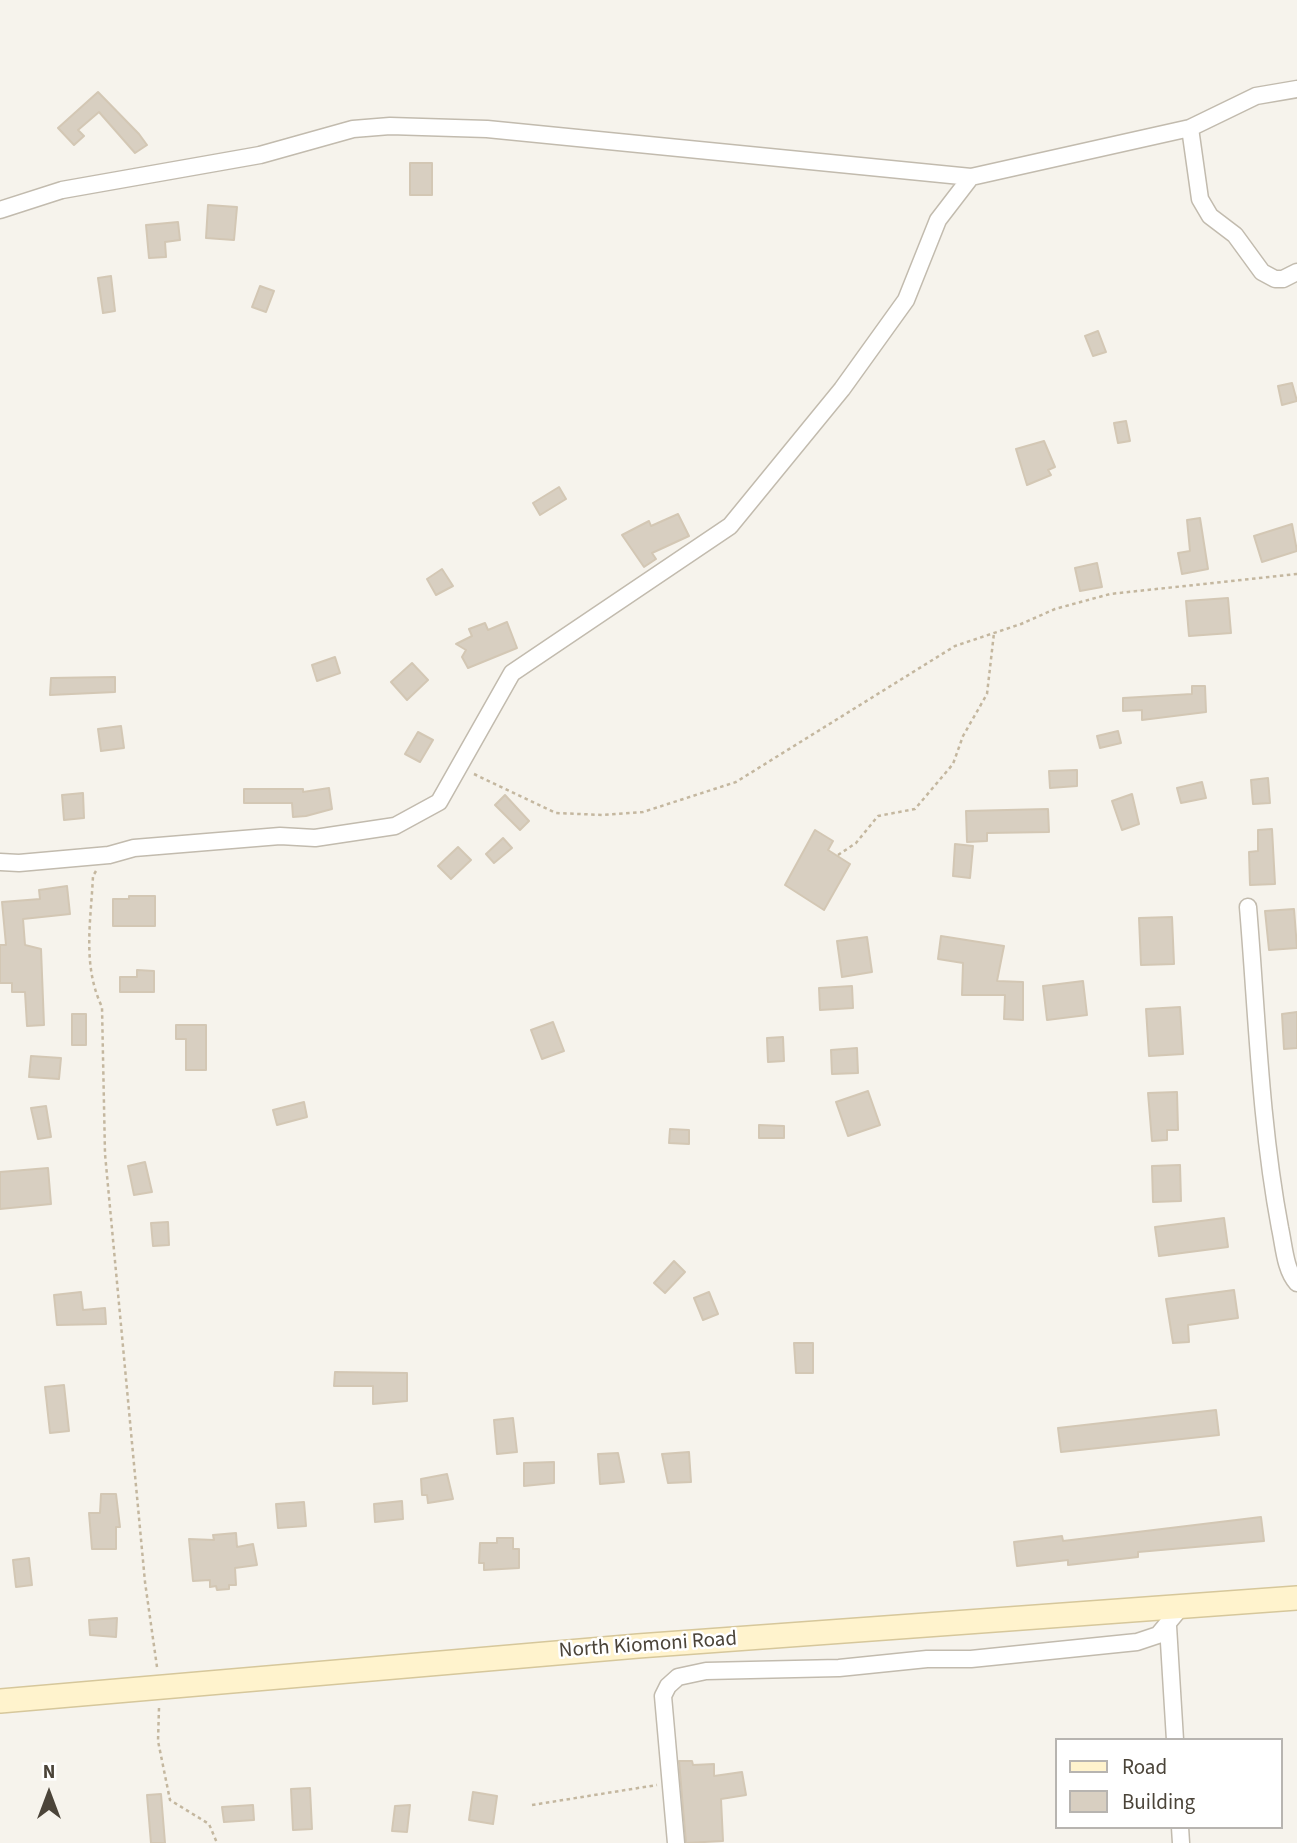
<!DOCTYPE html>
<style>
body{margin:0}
#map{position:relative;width:1297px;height:1843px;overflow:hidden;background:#f6f3ec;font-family:"Source Sans 3",sans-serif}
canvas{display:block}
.legend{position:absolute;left:1055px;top:1738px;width:228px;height:91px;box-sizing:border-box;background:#fff;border:2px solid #b7b4b0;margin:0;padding:9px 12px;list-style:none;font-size:21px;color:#4b4439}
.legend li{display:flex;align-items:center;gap:14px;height:35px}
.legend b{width:35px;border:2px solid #b7b4b0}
.north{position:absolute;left:14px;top:1759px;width:70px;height:70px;-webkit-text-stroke:5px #fff;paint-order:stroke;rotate:0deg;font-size:19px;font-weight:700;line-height:28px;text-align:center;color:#4b4439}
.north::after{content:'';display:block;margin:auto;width:24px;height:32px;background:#4b4439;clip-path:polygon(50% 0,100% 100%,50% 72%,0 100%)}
</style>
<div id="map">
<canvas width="1297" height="1843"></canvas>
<ul class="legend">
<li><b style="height:9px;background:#fff3cd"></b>Road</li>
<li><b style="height:19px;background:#d8cfc1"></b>Building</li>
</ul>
<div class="north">N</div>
</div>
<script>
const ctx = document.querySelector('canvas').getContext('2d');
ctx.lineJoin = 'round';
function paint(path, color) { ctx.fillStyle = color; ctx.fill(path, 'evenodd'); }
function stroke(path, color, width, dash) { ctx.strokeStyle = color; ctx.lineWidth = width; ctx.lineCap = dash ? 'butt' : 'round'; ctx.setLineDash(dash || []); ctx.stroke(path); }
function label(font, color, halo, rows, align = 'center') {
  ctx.font = font + ' "Source Sans 3",sans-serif'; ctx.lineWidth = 5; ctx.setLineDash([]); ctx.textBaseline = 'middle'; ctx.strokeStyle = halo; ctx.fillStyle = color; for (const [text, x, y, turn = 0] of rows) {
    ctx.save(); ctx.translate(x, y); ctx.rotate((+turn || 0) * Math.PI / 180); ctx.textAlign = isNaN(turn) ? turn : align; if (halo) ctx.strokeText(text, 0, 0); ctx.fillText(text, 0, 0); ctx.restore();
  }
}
const building = new Path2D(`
 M98,92L139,134L147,145L135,153L99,112L78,130L84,136L74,145L58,128Z
 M410,163H432V195H410Z
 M208,205L237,207L234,240L206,238Z
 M178,222L180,240L165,242L166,257L149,258L146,225Z
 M111,276L115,311L103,313L98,278Z
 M260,286L274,291L266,312L252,307Z
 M1098,331L1106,352L1093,356L1085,336Z
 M1292,383L1297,401L1282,405L1278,386Z
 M1126,421L1130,441L1118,443L1114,423Z
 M1044,441L1055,467L1048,470L1051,475L1027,485L1016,449Z
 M559,487L566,499L540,515L533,503Z
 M678,514L689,536L652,553L656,559L644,567L622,535L649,521L651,526Z
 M1200,518L1208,569L1182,574L1178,553L1190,551L1187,520Z
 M1292,524L1297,551L1262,562L1254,536Z
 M1097,563L1102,587L1080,591L1075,568Z
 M442,569L453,586L436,595L427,579Z
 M1228,598L1231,633L1189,636L1186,601Z
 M507,622L517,648L468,668L462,657L466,650L456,644L472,636L469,629L485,623L488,630Z
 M335,657L340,673L317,681L312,665Z
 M412,663L428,680L407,700L391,682Z
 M115,677V692L50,695L51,678Z
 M1192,686H1205L1206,712L1142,720V710L1123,711V698L1192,694Z
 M121,726L124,748L101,751L98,729Z
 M1118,731L1121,743L1100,748L1097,736Z
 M418,732L433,740L420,762L405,754Z
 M1077,770V786L1050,788L1049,771Z
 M1268,778L1270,803L1253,804L1251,780Z
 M1202,782L1206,798L1181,803L1177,788Z
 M329,788L332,809L306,816L293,817L292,803H244V789H303V792Z
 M83,793L84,818L64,820L62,795Z
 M1132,794L1139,824L1122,830L1112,801Z
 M505,795L529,821L520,830L495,805Z
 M1048,809L1049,832L987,833V841L967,842L966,811Z
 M1272,829L1275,884L1250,885L1249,852L1258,851V830Z
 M815,830L833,841L828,850L850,864L824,910L785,885Z
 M503,838L512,848L494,863L486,854Z
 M955,844L973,846L970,878L953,876Z
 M458,847L471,860L451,879L438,866Z
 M67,886L70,914L23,919L25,945L41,949L44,1025L27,1026L25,992H12V983H0V945H6L2,902L40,899L39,890Z
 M129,896H155V926H113V899H129Z
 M1294,909L1297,948L1269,950L1265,911Z
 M1172,917L1174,964L1141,965L1139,918Z
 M941,936L1004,946L997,981L1023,982V1020L1004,1019L1005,995H962L963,963L938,959Z
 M867,937L872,972L842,977L837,941Z
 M137,970L154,971V992H120V977H137Z
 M1083,981L1087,1015L1047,1020L1043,986Z
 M852,986L853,1008L820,1010L819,988Z
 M1180,1007L1183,1054L1149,1056L1146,1009Z
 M1297,1012V1048L1284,1049L1282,1014Z
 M72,1014H86V1045H72Z
 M553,1022L564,1051L542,1059L531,1030Z
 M176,1025H206V1070H186V1039H176Z
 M783,1037L784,1061L768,1062L767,1038Z
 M857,1048L858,1073L832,1074L831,1050Z
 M31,1056L61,1058L59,1079L29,1077Z
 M868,1091L880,1125L848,1136L836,1102Z
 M1177,1092L1178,1130H1167V1140L1152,1141L1148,1093Z
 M304,1102L307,1117L277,1125L273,1110Z
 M46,1106L51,1137L38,1139L31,1108Z
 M759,1125L784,1126V1138H759Z
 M670,1129L689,1130V1144L669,1143Z
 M145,1162L152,1192L134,1195L128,1166Z
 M1180,1165L1181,1201L1153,1202L1152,1166Z
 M48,1168L51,1204L0,1209V1172Z
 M1224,1218L1228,1247L1159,1256L1155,1227Z
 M168,1222L169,1245L153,1246L151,1223Z
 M674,1261L685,1272L665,1293L654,1283Z
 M1234,1290L1238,1318L1188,1325L1189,1342L1173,1343L1166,1299Z
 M81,1292L83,1310L105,1308L106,1324L57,1325L54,1295Z
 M709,1292L718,1314L703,1320L694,1298Z
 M794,1343H813V1373H796Z
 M335,1372L407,1373V1401L373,1404V1386H334Z
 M64,1385L69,1431L50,1433L45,1387Z
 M1216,1410L1219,1435L1061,1452L1058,1428Z
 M513,1418L517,1452L497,1454L494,1420Z
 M689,1452L691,1482L668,1483L662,1454Z
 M618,1453L624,1482L600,1484L598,1454Z
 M554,1462V1483L524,1486V1463Z
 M447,1474L453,1499L428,1503L427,1495H422L421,1479Z
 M101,1494H116L120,1527H116V1549H92L89,1513H100Z
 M402,1501L403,1519L375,1522L374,1504Z
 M304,1502L306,1526L278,1528L276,1504Z
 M1261,1517L1264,1541L1138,1552V1557L1068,1565V1560L1017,1566L1014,1542L1062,1536L1063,1541Z
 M236,1533L237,1547L253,1544L257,1565L235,1568L236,1585H229V1589L217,1590L216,1586L210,1587V1580L193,1581L189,1539L214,1540L213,1535Z
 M497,1538H513V1549H519V1568L484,1570V1563H479L480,1543H497Z
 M29,1558L32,1585L16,1587L13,1560Z
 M117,1618L116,1637L90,1635L89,1620Z
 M679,1761H692L693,1765L714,1764V1776L742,1772L746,1795L721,1799L723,1841L686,1843Z
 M310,1788L312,1829L293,1830L291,1789Z
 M473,1792L497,1796L493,1824L469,1820Z
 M161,1794L165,1843H151L147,1795Z
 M253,1805L254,1820L224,1822L222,1807Z
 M410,1805L407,1832L392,1831L395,1806Z`);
paint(building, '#d8cfc1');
stroke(building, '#d3c7b4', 2);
const minor = new Path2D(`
 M1190,128L1200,199L1210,216L1235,235L1262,272L1275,279H1283L1297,272
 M0,210L62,190L260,155L353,129L390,126L487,129L971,177L1190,128L1256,96L1297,89
 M0,862L19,863L109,855L134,848L280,836L315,838L395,826L439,802L512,673L730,526L842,389L906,300L938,220L971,177
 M1248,907C1257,1014 1260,1122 1280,1228C1284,1246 1285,1270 1297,1283
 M1168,1626L1175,1740
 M1180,1827L1181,1843
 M676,1843L663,1696L668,1686L678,1677L706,1671L839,1668L927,1659H971L1137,1642L1158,1635L1182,1606`);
const secondary = new Path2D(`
 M0,1701L638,1646L1297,1598`);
stroke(minor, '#c2bbae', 19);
stroke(secondary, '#d6c79b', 26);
stroke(new Path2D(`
 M474,774L556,813L603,815L643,812L736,782L955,646L1021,624L1055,609L1110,594L1297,574
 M838,855L856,843L878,816L915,809L953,764L963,736L987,694L994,633
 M96,871L93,876C91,921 82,965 102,1007L105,1154L145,1582L157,1667
 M159,1708L158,1741L170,1800L209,1824L217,1843
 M532,1805L657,1785`), '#c4b79f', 2.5, [3.5, 3.5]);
stroke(minor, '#fff', 16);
stroke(secondary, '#fff3cd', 23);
label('21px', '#4b4439', '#fff', [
 ["North Kiomoni Road",648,1646,-4]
]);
</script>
